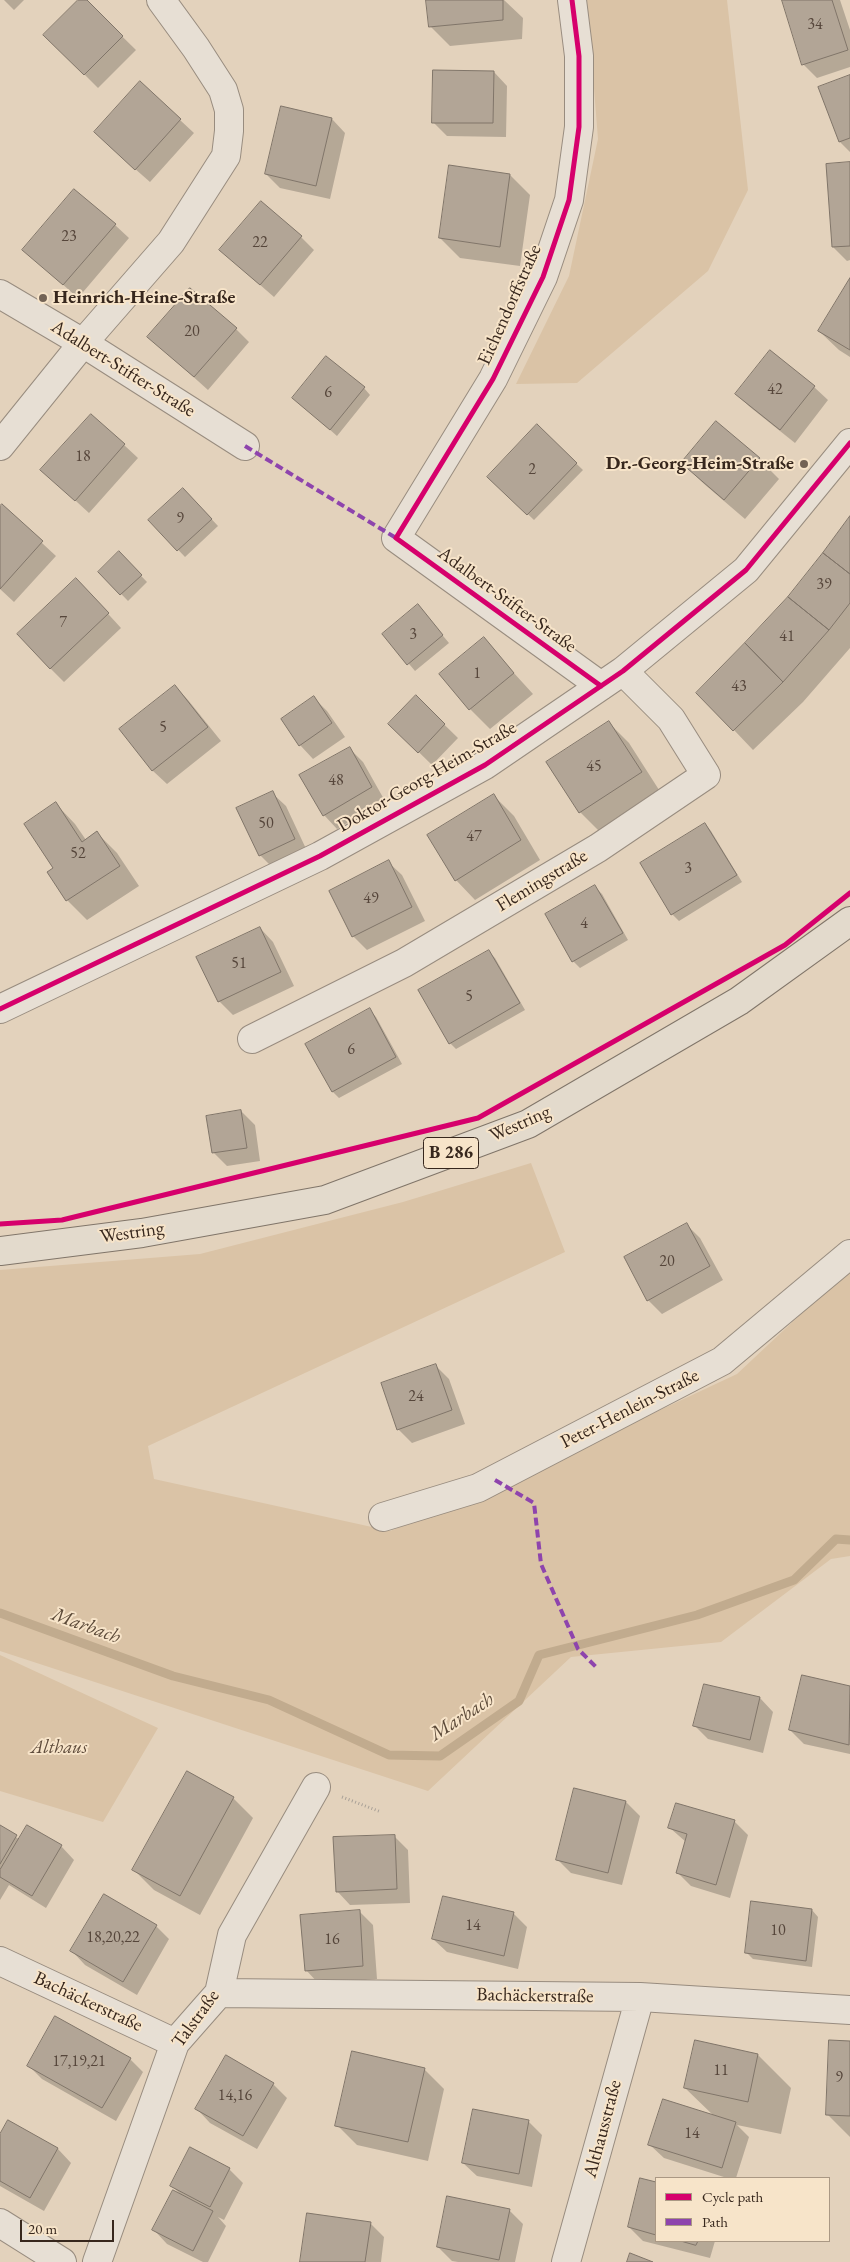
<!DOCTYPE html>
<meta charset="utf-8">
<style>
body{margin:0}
#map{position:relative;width:850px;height:2262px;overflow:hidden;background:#e3d2bc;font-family:"EB Garamond",serif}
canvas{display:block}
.legend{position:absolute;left:655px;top:2177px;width:175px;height:65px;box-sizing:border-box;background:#f7e4c9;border:1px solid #aa9884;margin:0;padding:6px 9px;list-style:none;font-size:15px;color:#37271d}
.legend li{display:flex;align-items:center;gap:10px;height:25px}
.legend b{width:25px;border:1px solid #aa9884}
.scale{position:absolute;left:20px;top:2220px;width:94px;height:22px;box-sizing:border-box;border:2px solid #37271d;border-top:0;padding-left:6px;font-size:15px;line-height:18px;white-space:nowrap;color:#37271d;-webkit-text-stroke:4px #f7e4c9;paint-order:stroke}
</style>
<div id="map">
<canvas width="850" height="2262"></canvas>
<ul class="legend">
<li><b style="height:6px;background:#d6006c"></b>Cycle path</li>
<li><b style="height:6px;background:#8e44ad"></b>Path</li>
</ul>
<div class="scale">20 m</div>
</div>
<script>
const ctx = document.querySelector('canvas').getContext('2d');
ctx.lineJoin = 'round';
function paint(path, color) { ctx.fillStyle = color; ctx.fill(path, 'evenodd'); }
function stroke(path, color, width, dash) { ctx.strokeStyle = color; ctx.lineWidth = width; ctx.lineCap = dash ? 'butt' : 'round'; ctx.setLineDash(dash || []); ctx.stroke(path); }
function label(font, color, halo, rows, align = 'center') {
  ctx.font = font + ' "EB Garamond",serif'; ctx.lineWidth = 4; ctx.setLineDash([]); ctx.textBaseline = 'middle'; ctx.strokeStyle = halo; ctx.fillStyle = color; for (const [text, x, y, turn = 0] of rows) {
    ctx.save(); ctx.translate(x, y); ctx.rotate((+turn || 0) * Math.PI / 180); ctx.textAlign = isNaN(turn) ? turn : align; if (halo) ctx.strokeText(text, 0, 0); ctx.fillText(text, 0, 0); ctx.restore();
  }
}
paint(new Path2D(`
 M587,0H727L748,190L708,271L577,383L516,384L569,276L598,139Z
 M531,1163L565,1252L148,1446L154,1479L390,1531L481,1494L737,1374L850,1268V1556L831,1559L721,1642L571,1657L428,1791L0,1651V1270L200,1254L403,1202Z
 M0,1655L158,1728L103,1822L0,1791Z`), '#dac3a6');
paint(new Path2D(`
 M4,0H24L14,10Z
 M79,0H85L136,50L98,88L45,35Z
 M428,0H504L523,18L522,39L450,46L430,26Z
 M783,0H840L850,30V67L817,78L803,64Z
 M494,72L507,86L506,137L447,136L433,122Z
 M850,76V152L840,142Z
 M332,119L345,133L330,199L280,188L266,174Z
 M180,120L194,133L150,182L109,146Z
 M850,163V260L847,261L833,247Z
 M510,175L530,195L520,266L460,258L440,238Z
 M115,225L129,238L78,298L24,250Z
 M301,237L314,250L274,297L220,250Z
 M850,280V357L839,350L819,331Z
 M236,329L249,342L208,390L149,337Z
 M814,387L828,400L795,443L750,407L736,394Z
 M364,388L370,395L337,436L294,398Z
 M537,426L583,470L534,520L489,477Z
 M124,445L138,458L89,513L42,470Z
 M759,459L779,479L745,519L703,483L683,463Z
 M190,496L218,526L185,557L150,520Z
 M2,506L56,556L14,602L0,589V508Z
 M850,517V648L803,702L753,750L734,730L789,598Z
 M119,553L147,582L128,601L100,572Z
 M89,593L121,628L64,682L50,668Z
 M418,606L449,643L415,671L384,634Z
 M483,639L533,694L490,729L470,709L441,674Z
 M175,686L188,700L221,741L167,784L153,771L120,729Z
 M416,697L458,738L432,765L390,724Z
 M314,698L327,711L345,737L313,759L300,745Z
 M609,723L629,743L661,793L600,832L580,812Z
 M349,748L363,762L385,801L337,829L324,815Z
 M272,793L286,806L308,853L274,869L260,855Z
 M494,796L514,816L540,860L475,900L456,880Z
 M56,804L75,824L86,840L97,833L117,853L139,886L87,920L67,900L55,868Z
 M705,824L711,831L742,882L679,921L672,914L641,864Z
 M388,862L402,875L425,921L367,950L353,936Z
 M595,887L602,894L628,940L580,968L573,961Z
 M260,928L273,942L294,986L233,1015L219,1001Z
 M489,952L495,958L525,1010L456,1049L450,1043Z
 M370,1010L376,1017L402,1064L339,1098L333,1092Z
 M241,1111L255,1125L260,1161L227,1166L213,1152Z
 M686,1224L700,1238L723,1280L662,1314L648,1300Z
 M435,1365L449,1379L465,1424L412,1443L398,1429Z
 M803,1676L850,1687V1754L804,1744L790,1730Z
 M760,1698L773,1712L763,1753L708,1739L695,1726Z
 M575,1789L626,1802L640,1816L622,1885L571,1873L557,1859Z
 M233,1798L253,1818L200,1915L154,1890L134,1870Z
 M734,1821L748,1835L730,1898L691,1886L677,1872L686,1842L670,1828Z
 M0,1827L19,1839L61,1846L74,1860L46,1908L9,1885L0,1900Z
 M394,1836L408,1850L410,1903L350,1905L337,1891Z
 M444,1897L514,1914L527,1927L518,1969L447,1952L433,1939Z
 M812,1910L818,1917L812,1967L753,1959L746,1952Z
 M359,1911L373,1925L377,1979L319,1984L306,1970Z
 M156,1926L169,1939L137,1995L85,1965L72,1951Z
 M696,2041L758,2055L791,2088L781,2134L737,2125L749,2137L736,2178H727L664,2158L650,2145L714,2116L685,2088Z
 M850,2042V2137L828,2115Z
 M130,2059L143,2072L116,2121L42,2079L29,2066Z
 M424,2069L444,2089L428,2161L357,2145L337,2125Z
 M273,2084L287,2098L257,2149L210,2123L197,2109Z
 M9,2121L58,2149L71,2163L44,2211L0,2186V2137Z
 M528,2121L542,2135L532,2187L477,2176L463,2163Z
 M190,2149L229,2169L243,2183L224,2220L218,2217L226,2226L208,2262H203L167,2244L154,2230L181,2195L171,2185Z
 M641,2179L656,2183V2241H715L710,2258L643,2241L629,2227Z
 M509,2210L523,2224L515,2262H458L452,2261L438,2247Z
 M371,2224L384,2237L381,2262H301Z`), '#0003');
stroke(new Path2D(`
 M0,1613L173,1676L269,1700L389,1755L440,1756L519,1701L539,1655L697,1615L794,1580L836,1539L850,1540`), '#c1ab8e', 9);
const building = new Path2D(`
 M78,0H87L123,36L84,75L43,35Z
 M426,0H503V20L429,27Z
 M782,0H832L848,50L802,65Z
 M433,70L494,71L493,123H432Z
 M850,75V138L839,142L818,87Z
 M140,81L181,119L135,170L94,132Z
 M281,106L332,118L316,186L265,174Z
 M850,162V246L832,247L826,164Z
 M449,165L510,174L500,247L439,238Z
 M74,189L116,224L63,285L22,250Z
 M261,201L302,236L260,285L219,250Z
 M850,278V350L818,331Z
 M190,288L237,328L194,377L147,337Z
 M770,350L815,386L780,430L735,394Z
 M326,356L365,387L330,430L292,398Z
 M91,414L125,444L75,501L40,470Z
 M716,421L760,458L724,500L681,463Z
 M537,424L577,463L527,515L487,477Z
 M183,488L212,519L177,551L148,520Z
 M2,504L43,541L0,589V506Z
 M850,516V574L823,553Z
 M119,551L142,575L120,595L98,572Z
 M823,553L850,574V603L829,630L788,597Z
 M76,578L109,613L50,669L17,634Z
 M788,597L829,630L783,682L745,643Z
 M418,604L443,635L407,665L382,634Z
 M484,637L514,673L469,710L439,674Z
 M745,643L783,682L733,731L696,693Z
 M175,685L208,727L152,771L119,729Z
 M416,695L445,724L418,753L388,724Z
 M314,696L332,723L299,746L281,719Z
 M609,721L642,772L579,813L546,762Z
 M350,747L372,787L323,816L299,775Z
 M273,791L295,839L259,856L236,808Z
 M494,794L521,840L455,881L427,835Z
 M56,802L82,842L97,831L120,866L66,901L47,872L53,868L24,824Z
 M705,823L737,875L671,915L640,863Z
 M389,860L412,907L352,937L329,891Z
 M595,885L623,933L572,962L545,914Z
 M260,927L281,972L218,1002L196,957Z
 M489,950L520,1003L449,1044L418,990Z
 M370,1008L396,1057L332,1092L305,1044Z
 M241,1110L247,1148L212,1153L206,1116Z
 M687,1223L710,1266L647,1301L624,1257Z
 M436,1364L452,1410L397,1430L381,1383Z
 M802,1675L850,1686L849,1745L789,1730Z
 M704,1684L760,1697L750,1740L693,1726Z
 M187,1771L234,1797L180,1896L132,1870Z
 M574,1788L626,1801L608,1873L556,1860Z
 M676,1803L735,1820L716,1885L676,1873L687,1834L668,1828Z
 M0,1825L17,1835L0,1864Z
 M27,1825L62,1845L32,1896L0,1877V1870Z
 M395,1835L397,1889L336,1892L333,1837Z
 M104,1894L157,1925L123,1982L70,1951Z
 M443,1896L514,1912L504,1956L432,1939Z
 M751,1901L812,1909L806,1961L745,1953Z
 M360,1910L363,1966L305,1971L300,1915Z
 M55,2016L131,2058L102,2108L27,2066Z
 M695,2040L758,2054L748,2102L684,2088Z
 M829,2040L850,2041V2116L826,2115Z
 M352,2051L425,2068L408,2142L335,2126Z
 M226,2055L274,2083L243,2136L195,2109Z
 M663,2099L736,2122L722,2168L648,2145Z
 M473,2109L529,2120L519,2174L462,2163Z
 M8,2120L58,2148L30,2198L0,2181V2134Z
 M190,2147L230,2168L210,2207L170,2186Z
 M640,2178L656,2182V2235L628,2227Z
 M173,2190L213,2211L193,2251L152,2230Z
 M447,2196L510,2209L499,2260L437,2247Z
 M307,2213L371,2222L365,2262H300Z
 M681,2241H698L696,2245Z
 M630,2253L653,2262H627Z`);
paint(building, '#b2a596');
stroke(building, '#807569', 1);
const minor = new Path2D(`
 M572,0L579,56V127L569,200L543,277L493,379L396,538L601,686
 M0,294L83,343L245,446
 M0,446L83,343L171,242L226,156L229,131V110L223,90L196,48L161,0
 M0,1009L320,856L485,765L623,671L746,570L850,443
 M252,1039L404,963L598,848L706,775L671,719L623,671
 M383,1517L478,1488L722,1361L850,1254
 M0,1961L175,2043
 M219,1993L640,1997L850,2010
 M0,2223L62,2262
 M97,2262L175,2043L219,1993L232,1935L316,1787
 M566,2262L640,1997`);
const primary = new Path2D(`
 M0,1251L142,1233L325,1200L528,1124L739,1001L850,921`);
stroke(minor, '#988c7f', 30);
stroke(primary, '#807569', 30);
stroke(new Path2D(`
 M342,1797L381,1812`), '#a8a097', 3, [1, 2.5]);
stroke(minor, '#e7dfd4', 28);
stroke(primary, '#e3dacc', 28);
stroke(new Path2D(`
 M245,446L396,538
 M495,1480L534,1503L541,1564L578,1649L598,1669`), '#8e44ad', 4, [8, 4]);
stroke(new Path2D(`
 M572,0L579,56V127L569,200L543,277L493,379L396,538L601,686
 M0,1009L320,856L485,765L623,671L746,570L850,443
 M0,1224L62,1220L478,1118L785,945L850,893`), '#d6006c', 5);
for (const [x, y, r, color] of [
 [43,298,5,"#736355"],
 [804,464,5,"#736355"]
]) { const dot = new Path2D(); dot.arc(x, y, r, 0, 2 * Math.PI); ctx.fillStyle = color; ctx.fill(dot); stroke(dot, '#f7e4c9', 2); }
label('16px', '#56463b', null, [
 ["34",815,25],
 ["23",69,237],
 ["22",260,243],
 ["20",192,332],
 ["42",775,390],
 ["6",328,393],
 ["18",83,457],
 ["2",532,470],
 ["9",180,519],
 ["39",824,585],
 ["7",63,623],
 ["3",413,635],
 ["41",787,637],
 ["1",477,674],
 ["43",739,687],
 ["5",163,728],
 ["45",594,767],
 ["48",336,781],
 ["50",266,824],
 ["47",474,837],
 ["52",78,854],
 ["3",688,869],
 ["49",371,899],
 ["4",584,924],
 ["51",239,964],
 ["5",469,997],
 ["6",351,1050],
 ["20",667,1262],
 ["24",416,1397],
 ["14",473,1926],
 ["10",778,1931],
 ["18,20,22",113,1938],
 ["16",332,1940],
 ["17,19,21",79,2062],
 ["11",721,2071],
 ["9",839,2078],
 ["14,16",235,2096],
 ["14",692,2134]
]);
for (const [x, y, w] of [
 [451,1153,55]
]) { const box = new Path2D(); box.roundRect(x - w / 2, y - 15.5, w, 31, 4); ctx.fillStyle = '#f7e4c9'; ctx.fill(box); stroke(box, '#37271d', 1); }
label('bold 18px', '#37271d', null, [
 ["B 286",451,1153]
]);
label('bold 19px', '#37271d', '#f7e4c9', [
 ["Heinrich-Heine-Straße",53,298],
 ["Dr.-Georg-Heim-Straße",794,464,"right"]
], 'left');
label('19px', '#37271d', '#f7e4c9', [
 ["Eichendorffstraße",510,305,-66],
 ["Adalbert-Stifter-Straße",123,369,32],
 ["Adalbert-Stifter-Straße",507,600,36],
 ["Doktor-Georg-Heim-Straße",427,777,-30],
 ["Flemingstraße",542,881,-31],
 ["Westring",520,1124,-24],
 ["Westring",132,1233,-8],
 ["Peter-Henlein-Straße",630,1409,-27],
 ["Bachäckerstraße",535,1996,1],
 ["Bachäckerstraße",88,2002,25],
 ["Talstraße",196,2019,-54],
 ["Althausstraße",603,2129,-75]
]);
label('italic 19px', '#5e4b3b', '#f7e4c9', [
 ["Althaus",59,1748]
]);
label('italic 20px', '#5c4a39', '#f7e4c9', [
 ["Marbach",86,1626,20],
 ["Marbach",462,1717,-33]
]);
</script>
